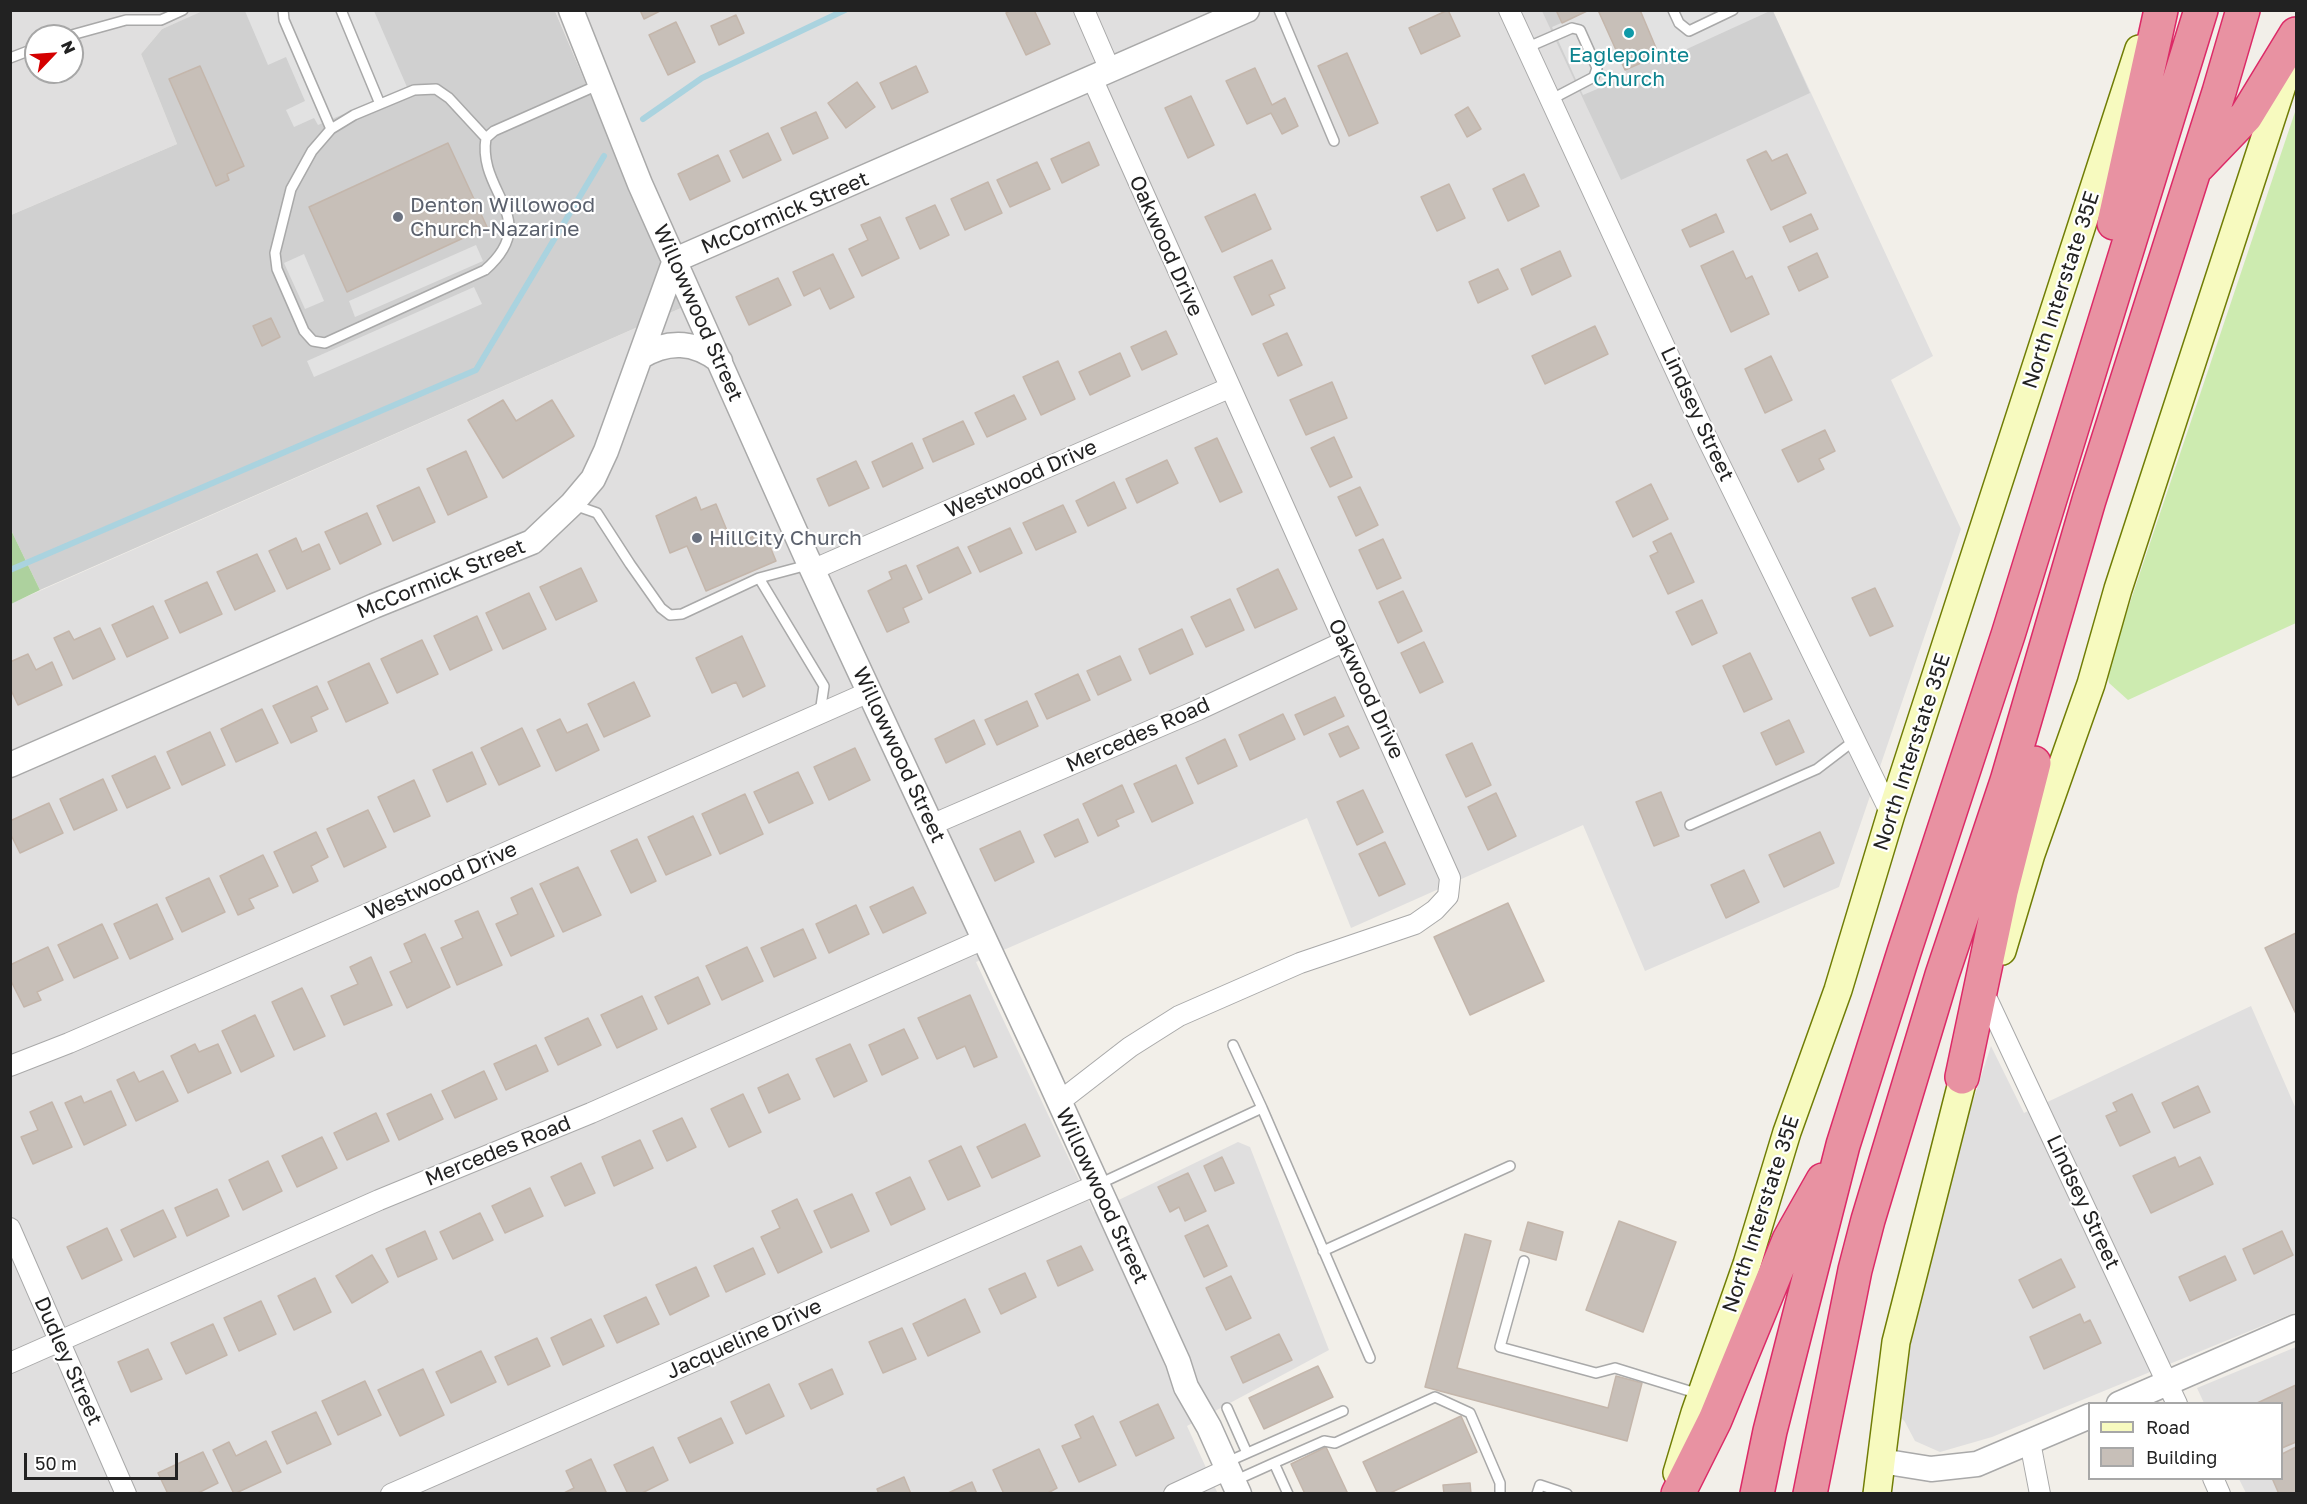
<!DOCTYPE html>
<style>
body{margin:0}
#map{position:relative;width:2307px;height:1504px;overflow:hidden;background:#f2efe9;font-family:"Golos Text",sans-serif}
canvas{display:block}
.frame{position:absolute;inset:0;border:12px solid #222;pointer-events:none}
.legend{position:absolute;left:2088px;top:1402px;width:195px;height:78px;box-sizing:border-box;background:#fff;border:2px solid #a7a7a7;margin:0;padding:8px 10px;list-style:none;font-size:18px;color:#222}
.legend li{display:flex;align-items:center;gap:12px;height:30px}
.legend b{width:30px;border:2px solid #a7a7a7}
.north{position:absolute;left:24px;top:24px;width:60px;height:60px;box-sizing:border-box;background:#fff;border:2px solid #a7a7a7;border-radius:50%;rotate:65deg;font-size:16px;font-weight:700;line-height:24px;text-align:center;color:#222}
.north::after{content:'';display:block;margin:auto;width:21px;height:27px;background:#d40000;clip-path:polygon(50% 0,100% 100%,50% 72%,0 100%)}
.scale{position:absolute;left:24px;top:1453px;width:154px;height:27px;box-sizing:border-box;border:3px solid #222;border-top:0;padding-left:8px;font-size:18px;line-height:21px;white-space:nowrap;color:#222;-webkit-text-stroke:4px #fff;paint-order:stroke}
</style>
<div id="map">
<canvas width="2307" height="1504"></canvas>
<div class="frame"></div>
<ul class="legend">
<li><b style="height:8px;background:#f7fabf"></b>Road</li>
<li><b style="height:16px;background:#c7bfb8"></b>Building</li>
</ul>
<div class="north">N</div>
<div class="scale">50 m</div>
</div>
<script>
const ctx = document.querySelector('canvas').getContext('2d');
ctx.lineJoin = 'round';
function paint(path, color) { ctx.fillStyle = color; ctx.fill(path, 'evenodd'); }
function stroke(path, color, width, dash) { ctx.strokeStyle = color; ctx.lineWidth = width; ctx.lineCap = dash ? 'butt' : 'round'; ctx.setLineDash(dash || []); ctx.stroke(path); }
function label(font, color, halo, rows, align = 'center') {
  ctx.font = font + ' "Golos Text",sans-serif'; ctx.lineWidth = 4.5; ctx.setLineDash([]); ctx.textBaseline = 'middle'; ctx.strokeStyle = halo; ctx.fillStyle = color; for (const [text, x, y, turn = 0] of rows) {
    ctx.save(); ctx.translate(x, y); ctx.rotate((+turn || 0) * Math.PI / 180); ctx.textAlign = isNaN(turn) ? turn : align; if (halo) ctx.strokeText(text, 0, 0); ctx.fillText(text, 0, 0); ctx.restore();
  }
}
paint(new Path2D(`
 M555,10L1773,11L1933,356L1891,380L1961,529L1839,887L1645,971L1583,825L1351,928L1307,818L976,962L1094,1212L1238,1142L1250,1147L1329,1350L1187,1426L1218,1494L11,1493L10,604L681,308Z
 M11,11H205L162,29L141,54L177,144L11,215ZM36,36H72V72H36Z
 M2251,1006L2296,1109V1312L1992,1437L1940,1452L1915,1441L1905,1422L1896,1412L1902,1375L1947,1180L1991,1046L2024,1113Z
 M2296,1347V1493H2246L2239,1479L2282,1478V1404L2204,1403L2197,1388Z`), '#e0dfdf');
paint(new Path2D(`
 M205,10L555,11L681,308L40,590L11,530V215L177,144L141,54L162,29Z
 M1542,11H1773L1810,93L1621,180Z`), '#d0d0d0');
paint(new Path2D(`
 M2296,109V623L2128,700L2109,683L2107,671Z`), '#cdebb0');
paint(new Path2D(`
 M11,530L40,590L11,604H10Z`), '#add19e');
paint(new Path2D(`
 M245,11H374L407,87L318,125L314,118L294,127L286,110L305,101L286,57L268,65Z
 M1589,11H1598L1628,76L1583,95L1552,27Z
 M1640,11H1770L1665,59L1659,55Z
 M476,245L483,261L355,317L349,301Z
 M304,254L324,301L305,309L284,263Z
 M474,287L482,304L314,377L307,361Z`), '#e2e2e2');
stroke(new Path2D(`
 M643,119L702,78L845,10
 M10,570L476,370L604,156`), '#aad3df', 6);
const building = new Path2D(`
 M640,10H662L644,19Z
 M1011,10H1034L1050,44L1026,55L1006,13Z
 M1448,10L1460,36L1421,54L1409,28Z
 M1556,10H1589L1562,23Z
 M1598,10H1640L1659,55L1625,70Z
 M736,15L744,33L719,45L711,26Z
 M676,22L695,62L668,75L649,35Z
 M1347,53L1378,123L1349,136L1318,66Z
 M200,66L244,166L227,174L229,180L216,186L169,79Z
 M916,66L928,92L892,109L880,83Z
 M1255,68L1272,105L1285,98L1298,126L1282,134L1271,113L1247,124L1226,81Z
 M857,82L875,107L846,128L828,103Z
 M1191,96L1214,145L1188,158L1165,108Z
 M1468,107L1481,129L1467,137L1455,115Z
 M816,112L828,138L793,154L781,128Z
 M768,133L781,160L743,178L730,151Z
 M1089,142L1099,165L1062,183L1051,159Z
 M448,143L487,227L347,292L309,207Z
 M1766,151L1772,161L1787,154L1806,193L1771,210L1747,160Z
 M718,155L730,181L690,200L678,174Z
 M1037,162L1050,189L1010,207L997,180Z
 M1524,174L1539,206L1508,221L1493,189Z
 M988,182L1002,213L965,230L951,199Z
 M1449,184L1465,218L1437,231L1421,197Z
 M1255,194L1271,229L1222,252L1205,217Z
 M935,205L949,235L920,249L906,218Z
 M1716,214L1724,232L1690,247L1682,230Z
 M1811,214L1818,229L1790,242L1783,227Z
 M880,217L899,258L862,276L849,249L868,240L861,225Z
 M1560,251L1571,276L1532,295L1521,269Z
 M1733,251L1746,279L1752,276L1769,314L1731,332L1701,266Z
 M1817,253L1828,277L1799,291L1788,267Z
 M833,254L854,297L830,309L820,288L804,296L793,272Z
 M1272,260L1285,288L1269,295L1274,305L1252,315L1234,277Z
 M1498,269L1508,289L1478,303L1469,282Z
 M778,278L791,305L749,325L736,297Z
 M271,318L280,337L262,346L253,326Z
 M1595,326L1608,354L1545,384L1532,356Z
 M1166,331L1177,354L1142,370L1131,347Z
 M1287,333L1302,365L1278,376L1263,344Z
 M1120,353L1130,376L1090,395L1079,372Z
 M1771,356L1792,400L1765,413L1745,369Z
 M1058,361L1075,399L1041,415L1023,377Z
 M1332,382L1347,418L1306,435L1290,400Z
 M1014,395L1026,419L987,437L975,413Z
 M503,400L516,421L552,400L574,436L503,478L468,420Z
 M963,421L974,444L933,462L923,439Z
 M1825,430L1835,451L1819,459L1824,469L1798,482L1782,450Z
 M1334,437L1352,477L1330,487L1311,448Z
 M1217,438L1242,492L1220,502L1195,448Z
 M912,443L923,468L883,487L872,462Z
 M466,451L487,497L448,515L427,469Z
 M1167,460L1178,483L1137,503L1126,479Z
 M856,461L869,488L829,506L817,479Z
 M1114,482L1126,508L1088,526L1076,501Z
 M1651,484L1668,519L1633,537L1616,502Z
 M419,487L435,522L393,541L377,506Z
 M1360,487L1378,525L1356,536L1338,497Z
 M696,497L701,510L716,504L733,545L764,532L776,561L706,591L687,546L670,553L656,516Z
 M1063,505L1076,532L1036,550L1023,523Z
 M367,513L381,544L340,564L325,532Z
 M1010,528L1022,553L980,572L968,547Z
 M1671,533L1694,582L1668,594L1650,556L1658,552L1653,542Z
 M296,538L302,552L319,544L330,569L287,589L269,551Z
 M1383,539L1401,578L1377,589L1359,550Z
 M958,547L971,573L929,593L917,566Z
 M257,554L275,591L235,610L217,572Z
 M906,565L922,599L903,608L909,622L887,632L868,591L892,579L889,572Z
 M581,568L597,601L556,620L540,587Z
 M1278,569L1297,609L1255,628L1237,589Z
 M207,582L222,614L180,633L165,601Z
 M1875,588L1893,626L1870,636L1852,598Z
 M1403,591L1422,631L1398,643L1379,602Z
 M529,593L546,629L503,649L486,613Z
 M1230,599L1244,630L1206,647L1191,617Z
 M1702,600L1717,633L1692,645L1676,612Z
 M153,606L168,638L127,657L112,625Z
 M477,616L492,650L450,670L434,636Z
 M100,628L115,659L73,679L54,638L69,631L74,640Z
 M1182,629L1193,654L1150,674L1139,649Z
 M742,636L765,686L743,697L736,682L712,693L696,658Z
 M422,640L438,674L397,693L381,659Z
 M1424,642L1443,682L1420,693L1401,653Z
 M1750,653L1772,699L1744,712L1723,666Z
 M28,654L36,670L52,662L62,685L18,705L10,688V662Z
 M1120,656L1131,680L1098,695L1087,671Z
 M369,663L388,703L346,722L328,682Z
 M1078,674L1090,700L1047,719L1035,694Z
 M634,682L650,716L604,737L588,704Z
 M317,686L328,709L311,717L317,731L291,743L273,706Z
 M1335,697L1344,716L1304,735L1295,715Z
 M1027,701L1038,726L997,745L985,720Z
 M262,709L278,743L236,762L221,729Z
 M1283,714L1295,739L1250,760L1239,735Z
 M560,719L567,733L587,724L599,750L556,771L537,730Z
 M974,720L985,744L946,763L935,739Z
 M1789,720L1804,752L1776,765L1761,733Z
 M1348,726L1359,748L1340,757L1329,734Z
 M522,728L540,766L499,785L481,748Z
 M210,732L225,765L182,785L167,752Z
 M1225,739L1237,766L1198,784L1186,758Z
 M1472,743L1491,785L1466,797L1446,755Z
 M855,748L870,780L829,800L814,767Z
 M472,752L486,784L447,802L433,770Z
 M155,756L170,788L127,808L112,776Z
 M1176,765L1193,803L1152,822L1134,784Z
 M798,772L813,803L769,823L754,792Z
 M103,779L117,810L74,830L60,799Z
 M414,780L430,816L394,832L378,797Z
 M1122,785L1134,812L1116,820L1119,826L1098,836L1083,804Z
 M1363,790L1383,832L1357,845L1337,802Z
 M1661,792L1679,836L1654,846L1636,802Z
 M1496,793L1516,836L1488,850L1468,807Z
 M745,794L763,834L720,854L702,814Z
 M49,803L63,833L20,853L10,833V821Z
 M368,810L386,847L344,867L327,829Z
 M693,816L711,855L666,875L648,837Z
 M1078,819L1088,842L1055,857L1044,835Z
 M1020,831L1034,862L995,881L980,849Z
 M316,832L328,857L311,866L318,881L293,893L274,852Z
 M1820,832L1834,863L1784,887L1769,855Z
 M637,839L656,881L631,893L611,851Z
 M1385,842L1405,884L1379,896L1359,854Z
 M263,855L278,886L249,899L254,908L238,915L220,876Z
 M578,867L601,915L563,932L540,884Z
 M1744,870L1759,902L1726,918L1711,885Z
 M209,878L225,912L182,932L166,898Z
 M913,887L926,913L883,933L870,907Z
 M532,888L554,936L511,956L496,924L518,914L511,898Z
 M1508,903L1544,981L1470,1015L1434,937Z
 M157,904L173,939L130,959L114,924Z
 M856,905L869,934L829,953L816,924Z
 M478,911L502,965L457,985L441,948L463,938L455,921Z
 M102,924L118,958L74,978L58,945Z
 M803,929L816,958L774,977L761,948Z
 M2296,933V1014L2265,948Z
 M425,934L450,987L407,1008L390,972L412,962L404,944Z
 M48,947L63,980L37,992L41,1000L24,1007L10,979V965Z
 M747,947L763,981L722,1000L706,966Z
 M371,957L392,1005L344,1025L331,996L358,984L350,967Z
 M698,977L710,1004L668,1024L655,997Z
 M302,988L325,1036L294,1050L272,1002Z
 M970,995L997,1057L974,1067L965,1046L937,1059L918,1018Z
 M642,996L657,1029L617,1048L601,1015Z
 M255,1015L274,1056L241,1072L222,1031Z
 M588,1018L601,1045L558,1065L545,1038Z
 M904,1029L918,1058L882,1075L869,1045Z
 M195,1044L199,1052L218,1044L231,1073L188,1093L171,1056Z
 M850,1044L867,1081L834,1097L816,1059Z
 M536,1045L548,1071L506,1090L494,1064Z
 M163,1071L178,1101L136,1121L117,1080L134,1072L139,1082Z
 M484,1071L497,1099L455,1118L442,1091Z
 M788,1074L800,1099L769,1113L758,1088Z
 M2198,1086L2210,1112L2174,1128L2162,1103Z
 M111,1091L126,1125L84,1145L65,1103L81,1096L84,1103Z
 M431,1094L443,1119L399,1140L387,1114Z
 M743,1094L761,1132L729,1147L711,1109Z
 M2132,1094L2150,1132L2120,1146L2106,1116L2117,1111L2113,1103Z
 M52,1102L72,1147L33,1164L21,1137L38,1130L30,1112Z
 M376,1113L389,1141L347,1160L334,1133Z
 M682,1118L696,1147L667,1161L653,1131Z
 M1025,1124L1040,1156L992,1178L977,1147Z
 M322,1137L337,1168L297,1187L282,1156Z
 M640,1140L653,1168L614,1186L602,1157Z
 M961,1146L980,1186L948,1200L929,1161Z
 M1222,1157L1234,1183L1215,1191L1204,1166Z
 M2175,1157L2179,1167L2200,1157L2213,1184L2151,1213L2133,1176Z
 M268,1161L282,1191L243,1210L229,1180Z
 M581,1163L595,1193L565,1206L551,1177Z
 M1188,1173L1206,1211L1185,1221L1179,1207L1170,1212L1158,1187Z
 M910,1177L925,1209L891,1225L876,1193Z
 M530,1188L543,1216L505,1233L492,1206Z
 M217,1189L229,1216L187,1236L175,1208Z
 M852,1194L869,1231L831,1248L814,1211Z
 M797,1199L822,1252L778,1273L761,1237L780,1228L772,1211Z
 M163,1210L176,1237L134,1257L121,1230Z
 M480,1213L493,1240L453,1259L440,1232Z
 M1619,1221L1676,1242L1643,1332L1586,1310Z
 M1528,1222L1563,1232L1556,1260L1520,1250Z
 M1208,1225L1227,1266L1204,1277L1185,1236Z
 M107,1228L122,1260L82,1279L67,1247Z
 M425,1231L437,1259L398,1277L386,1249Z
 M2282,1231L2293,1255L2254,1274L2243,1249Z
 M1465,1234L1491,1241L1457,1368L1608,1408L1616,1376L1642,1383L1627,1441L1425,1387Z
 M1081,1246L1093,1270L1058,1286L1047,1261Z
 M753,1248L765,1274L726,1292L714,1266Z
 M372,1255L388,1282L352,1303L336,1276Z
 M2225,1256L2236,1280L2190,1301L2179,1277Z
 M2061,1259L2075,1287L2033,1308L2019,1280Z
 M696,1267L709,1296L670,1315L656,1285Z
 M1025,1273L1036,1297L1001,1314L989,1289Z
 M1231,1276L1251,1318L1226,1330L1206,1288Z
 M315,1278L331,1312L294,1330L278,1296Z
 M646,1297L659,1324L617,1343L604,1316Z
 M965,1299L980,1332L928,1356L913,1324Z
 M261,1301L276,1334L239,1351L224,1318Z
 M2080,1314L2084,1323L2090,1320L2101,1343L2044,1369L2030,1337Z
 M591,1319L604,1346L563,1365L551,1338Z
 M213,1324L227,1355L186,1374L171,1343Z
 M902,1328L916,1359L883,1373L869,1342Z
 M1279,1334L1292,1360L1243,1383L1231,1357Z
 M537,1338L550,1366L508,1385L495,1357Z
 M148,1349L162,1379L131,1392L118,1362Z
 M481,1351L496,1382L451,1403L436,1372Z
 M1318,1366L1333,1397L1264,1429L1249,1398Z
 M423,1369L444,1415L400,1436L378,1390Z
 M832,1369L843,1394L811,1409L799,1384Z
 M365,1381L381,1415L338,1435L322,1401Z
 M769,1384L784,1416L746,1434L731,1402Z
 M2296,1385V1442L2282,1448V1404H2255Z
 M1158,1404L1174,1438L1136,1456L1120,1422Z
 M316,1412L331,1444L287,1464L272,1432Z
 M1093,1416L1116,1465L1079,1482L1062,1446L1081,1438L1075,1425Z
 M1461,1416L1477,1452L1388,1494H1378L1363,1462Z
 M721,1418L733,1443L690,1463L678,1438Z
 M266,1441L281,1472L234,1494L213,1450L229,1442L236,1456Z
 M653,1447L668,1480L640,1494H628L614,1465Z
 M1326,1447L1348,1494H1305L1291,1464Z
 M2296,1447V1494H2279L2272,1478H2282V1454Z
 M1039,1449L1057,1488L1046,1494H1004L993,1470Z
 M203,1452L218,1483L196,1494H168L158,1473Z
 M591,1459L607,1494H562L574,1488L566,1471Z
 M904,1477L911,1494H879L877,1489Z
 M972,1482L977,1494H946Z
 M1470,1483L1471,1494H1444L1443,1485Z`);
paint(building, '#c7bfb8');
stroke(building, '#c4b6ab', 1.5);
const service = new Path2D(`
 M283,10L284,20L331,129
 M341,10L380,104
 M1279,10L1334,141
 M1673,10L1679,23L1689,31L1733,10
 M68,36L126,20H161L183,10
 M1526,48L1572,28L1580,30L1597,68L1594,77L1550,100
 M10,58L36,48
 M486,138L449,98L436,89L414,90L354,115L331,129L312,151L291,189L275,253L277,269L304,331L313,341L325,343L485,270C543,219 477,193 486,138L494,131L598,85
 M574,505L597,513L630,564L661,608L670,615L682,614L759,578L804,566L805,562
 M759,578L824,686L820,713
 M1690,825L1817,769L1855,740
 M1262,1108L1370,1358
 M1099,1184L1262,1108L1233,1045
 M1323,1251L1510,1166
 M1524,1261L1500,1347L1596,1373L1615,1368L1699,1394
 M1227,1408L1247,1453
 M1227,1462L1343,1411
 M1274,1463L1324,1441L1335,1443L1435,1397L1470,1413L1500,1483V1494
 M1234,1481L1274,1463L1288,1494
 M1537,1494L1540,1485L1567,1494`);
const minor = new Path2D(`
 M1084,10L1110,70
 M1509,10L1704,432L1891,814
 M812,570L1229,388
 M931,825L1198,710L1343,642
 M1988,1001L2177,1404
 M10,1066L69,1043L369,913L869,692
 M1059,1102L1130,1047L1179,1016L1300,963L1415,924L1435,910L1448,896L1450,878L1092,78
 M10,1228L126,1494
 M10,1363L379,1200L591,1113L984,939
 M2030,1442L2040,1494
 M2213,1478L2220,1494
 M391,1494L1096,1185
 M1174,1494L1228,1469`);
const tertiary = new Path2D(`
 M571,10L640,184L806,556L1040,1059L1178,1362L1186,1387L1209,1427L1239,1494
 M640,357C668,340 694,341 720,361
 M10,765L374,606L532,542L572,504L593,479L606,451L675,260L1247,10
 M2119,1404L2296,1327
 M1881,1461L1931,1469L1977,1464L2090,1416`);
const secondary = new Path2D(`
 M2002,951L2031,854L2091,684L2118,589L2292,55
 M1677,1473L1695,1413L1747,1264L1787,1132L1838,990L1891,814L2139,49
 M1877,1494L1896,1342L1968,1059`);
const motorway = new Path2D(`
 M2198,166L2246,116L2296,34
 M2114,223L2161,10
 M1962,1077L2001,892L2034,763
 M1678,1494L1715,1420L1789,1240L1823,1180
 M1757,1494L1770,1431L1843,1145L1904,952L2008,635L2201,10
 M1810,1494L1855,1270L1868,1220L1942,975L2007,781L2089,500L2219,92L2243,10`);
stroke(service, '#a9a9a9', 12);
stroke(minor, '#a9a9a9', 22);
stroke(tertiary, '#a9a9a9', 27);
stroke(secondary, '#707d05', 30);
stroke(motorway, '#dc2a67', 36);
stroke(service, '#fff', 9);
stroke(minor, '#fff', 20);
stroke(tertiary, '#fff', 24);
stroke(secondary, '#f7fabf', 27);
stroke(motorway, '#e892a2', 33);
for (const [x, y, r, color] of [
 [1629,33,6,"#0f9aa8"],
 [398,217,6,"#6b7280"],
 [697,538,6,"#6b7280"]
]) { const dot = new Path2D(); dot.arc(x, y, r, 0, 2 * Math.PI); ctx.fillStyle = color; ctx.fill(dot); stroke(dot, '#fff', 2); }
label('21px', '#0d838f', '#fff', [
 ["Eaglepointe",1629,55],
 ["Church",1629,79]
]);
label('21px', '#5b616d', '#fff', [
 ["Denton Willowood",410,205],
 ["Church-Nazarine",410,229],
 ["HillCity Church",709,538]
], 'left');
label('21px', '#222', '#fff', [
 ["McCormick Street",785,213,-23],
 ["Oakwood Drive",1166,246,66],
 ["North Interstate 35E",2061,290,-72],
 ["Willowwood Street",698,313,66],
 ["Lindsey Street",1697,414,65],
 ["Westwood Drive",1021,479,-24],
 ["McCormick Street",441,579,-22],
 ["Oakwood Drive",1366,689,65],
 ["Mercedes Road",1138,735,-24],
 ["North Interstate 35E",1912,752,-72],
 ["Willowwood Street",899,755,65],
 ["Westwood Drive",441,881,-24],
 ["Mercedes Road",498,1151,-22],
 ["Willowwood Street",1102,1196,65],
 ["Lindsey Street",2083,1202,65],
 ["North Interstate 35E",1761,1214,-72],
 ["Jacqueline Drive",744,1339,-24],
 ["Dudley Street",68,1361,66]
]);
</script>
